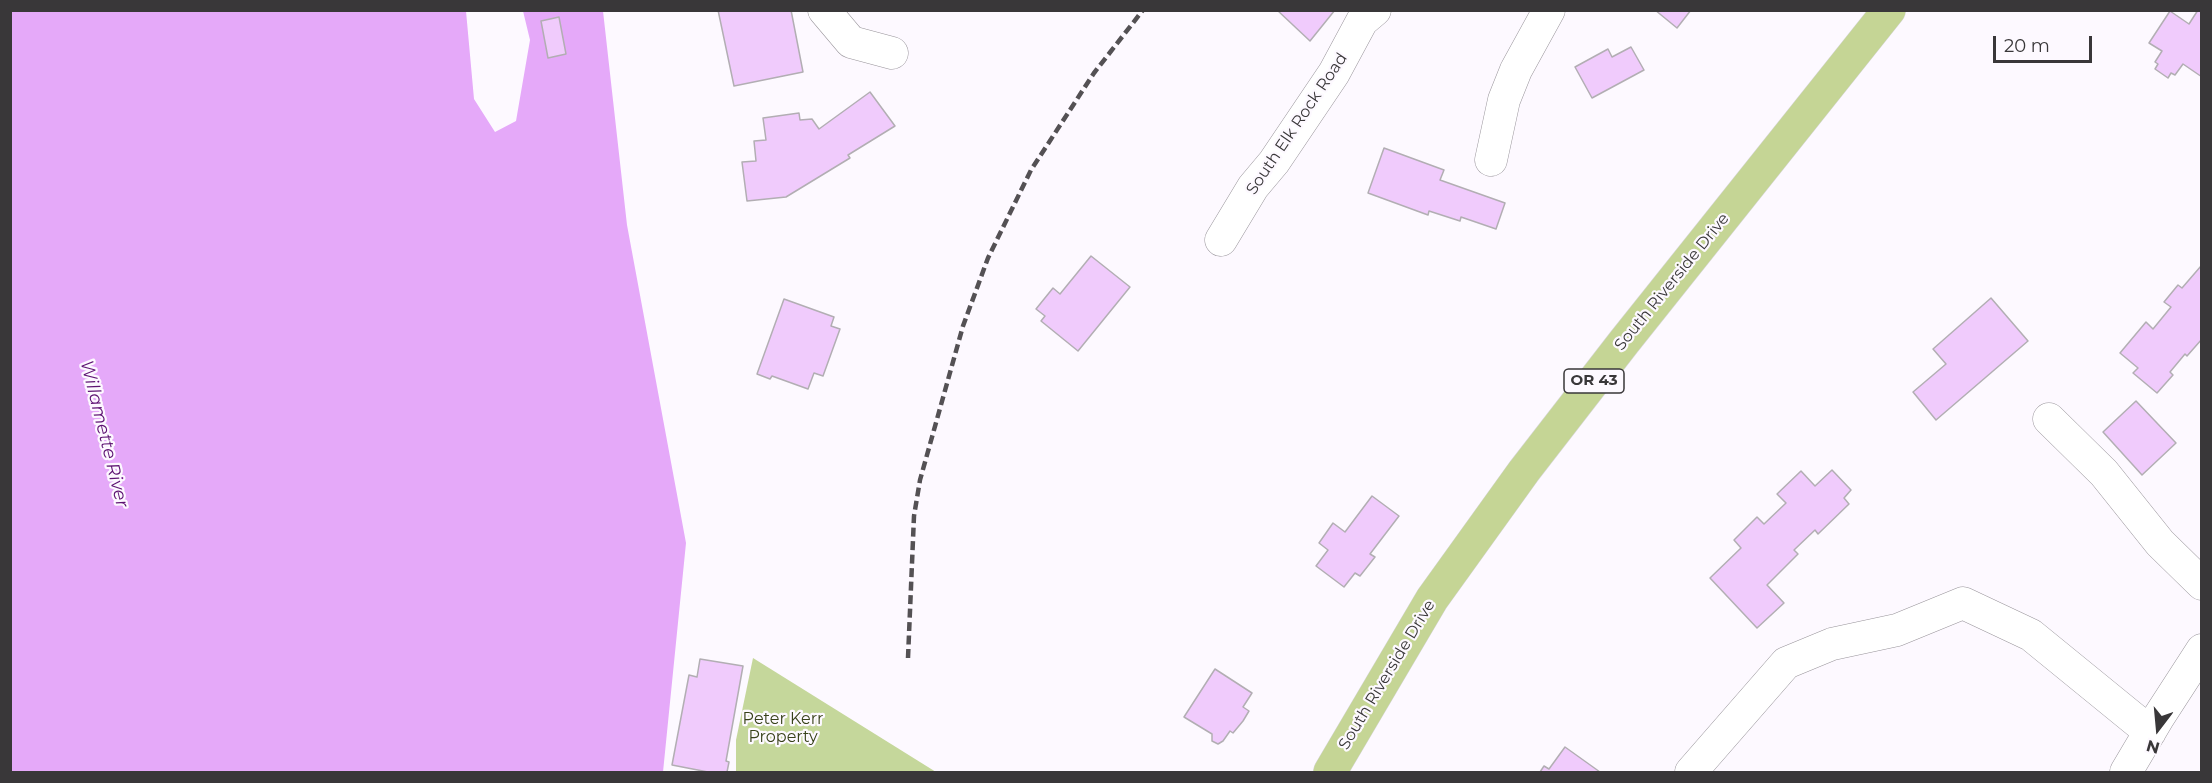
<!DOCTYPE html>
<style>
body{margin:0}
#map{position:relative;width:2212px;height:783px;overflow:hidden;background:#fdf9ff;font-family:Montserrat,sans-serif}
canvas{display:block}
.frame{position:absolute;inset:0;border:12px solid #393739;pointer-events:none}
.north{position:absolute;left:2128px;top:699px;width:60px;height:60px;-webkit-text-stroke:4px #fdf9ff;paint-order:stroke;rotate:196deg;font-size:16px;font-weight:700;line-height:24px;text-align:center;color:#393739}
.north::after{content:'';display:block;margin:auto;width:21px;height:27px;background:#393739;clip-path:polygon(50% 0,100% 100%,50% 72%,0 100%)}
.scale{position:absolute;left:1993px;top:36px;width:99px;height:27px;box-sizing:border-box;border:3px solid #393739;border-top:0;padding-left:8px;font-size:18px;line-height:21px;white-space:nowrap;color:#393739;-webkit-text-stroke:4px #fdf9ff;paint-order:stroke}
</style>
<div id="map">
<canvas width="2212" height="783"></canvas>
<div class="frame"></div>
<div class="north">N</div>
<div class="scale">20 m</div>
</div>
<script>
const ctx = document.querySelector('canvas').getContext('2d');
ctx.lineJoin = 'round';
function paint(path, color) { ctx.fillStyle = color; ctx.fill(path, 'evenodd'); }
function stroke(path, color, width, dash) { ctx.strokeStyle = color; ctx.lineWidth = width; ctx.lineCap = dash ? 'butt' : 'round'; ctx.setLineDash(dash || []); ctx.stroke(path); }
function label(font, color, halo, rows, align = 'center') {
  ctx.font = font + ' Montserrat,sans-serif'; ctx.lineWidth = 4.5; ctx.setLineDash([]); ctx.textBaseline = 'middle'; ctx.strokeStyle = halo; ctx.fillStyle = color; for (const [text, x, y, turn = 0] of rows) {
    ctx.save(); ctx.translate(x, y); ctx.rotate((+turn || 0) * Math.PI / 180); ctx.textAlign = isNaN(turn) ? turn : align; if (halo) ctx.strokeText(text, 0, 0); ctx.fillText(text, 0, 0); ctx.restore();
  }
}
paint(new Path2D(`
 M753,658L936,772H736V740Z`), '#c5d79b');
paint(new Path2D(`
 M10,11H466L474,99L495,132L516,121L530,40L523,11H603L627,225L686,543L663,772H11Z`), '#e5a9f9');
const building = new Path2D(`
 M718,10H791L803,72L734,86Z
 M1277,10H1335L1310,41Z
 M1655,10H1691L1677,28Z
 M2198,10H2202V77L2183,64L2175,75L2171,73L2168,78L2155,69L2158,64L2155,62L2162,51L2149,43L2170,11L2189,24Z
 M559,17L566,54L548,58L541,21Z
 M1631,47L1644,70L1592,98L1575,67L1608,49L1612,57Z
 M870,92L895,126L848,155L850,158L786,197L747,201L742,162L756,161L754,141L766,140L763,118L799,113L800,120L812,119L819,129Z
 M1384,148L1444,170L1440,180L1505,203L1496,229L1461,217L1460,221L1429,211L1428,215L1368,193Z
 M1091,256L1130,287L1078,351L1041,321L1045,316L1036,309L1053,288L1060,294Z
 M2201,266L2202,339L2187,356L2185,354L2170,372L2173,375L2157,393L2133,373L2138,368L2120,353L2146,322L2153,329L2171,307L2164,302L2178,285L2182,288Z
 M1991,298L2028,341L1936,420L1913,392L1946,364L1933,349Z
 M784,299L834,317L831,326L840,329L823,376L814,373L808,389L772,376L770,379L757,374Z
 M2136,401L2176,443L2142,475L2103,432Z
 M1832,470L1851,490L1844,498L1849,504L1818,534L1815,530L1794,550L1798,554L1767,585L1784,603L1757,628L1710,578L1741,548L1734,540L1757,517L1764,524L1786,503L1777,494L1801,471L1815,486Z
 M1372,496L1399,516L1370,554L1375,557L1360,576L1355,573L1344,587L1316,566L1328,550L1319,543L1333,523L1345,532Z
 M700,659L743,666L726,761L729,762L727,772H708L672,765L689,675L697,677Z
 M1215,669L1252,693L1243,707L1249,711L1243,721L1233,733L1230,731L1223,741L1218,744L1212,741V734L1184,717Z
 M1565,747L1600,772H1540L1544,766L1549,769Z`);
paint(building, '#f0cbfc');
stroke(building, '#b2aeb3', 1.5);
const minor = new Path2D(`
 M824,10L851,42L892,53
 M1491,160L1504,100L1516,70L1549,10
 M1221,240L1253,187L1274,162L1334,73L1362,21L1375,10
 M2049,419L2104,473L2160,543L2202,584
 M1691,772L1786,663L1832,644L1897,630L1963,603L2031,635L2150,732
 M2126,772L2158,718L2202,650`);
const major = new Path2D(`
 M1330,772L1432,599L1524,471L1624,342L1889,10`);
stroke(minor, '#98949a', 33);
stroke(major, '#d7d7d7', 34);
stroke(minor, '#fff', 32);
stroke(major, '#c5d595', 33);
stroke(new Path2D(`
 M908,658L914,516L920,480L963,326L988,258L1031,170L1094,73L1143,10`), '#545154', 4.5, [9, 4.5]);
for (const [x, y, w] of [
 [1594,381,60]
]) { const box = new Path2D(); box.roundRect(x - w / 2, y - 12, w, 24, 4.5); ctx.fillStyle = '#fdf9ff'; ctx.fill(box); stroke(box, '#393739', 1.5); }
label('bold 15px', '#393739', null, [
 ["OR 43",1594,381]
]);
label('16px', '#393739', '#fdf9ff', [
 ["South Elk Rock Road",1297,124,-56],
 ["South Riverside Drive",1672,282,-51],
 ["South Riverside Drive",1387,675,-59]
]);
label('16px', '#374119', '#fdf9ff', [
 ["Peter Kerr",783,719],
 ["Property",783,737]
]);
label('italic 18px', '#5d1272', '#fdf9ff', [
 ["Willamette River",104,434,76]
]);
</script>
